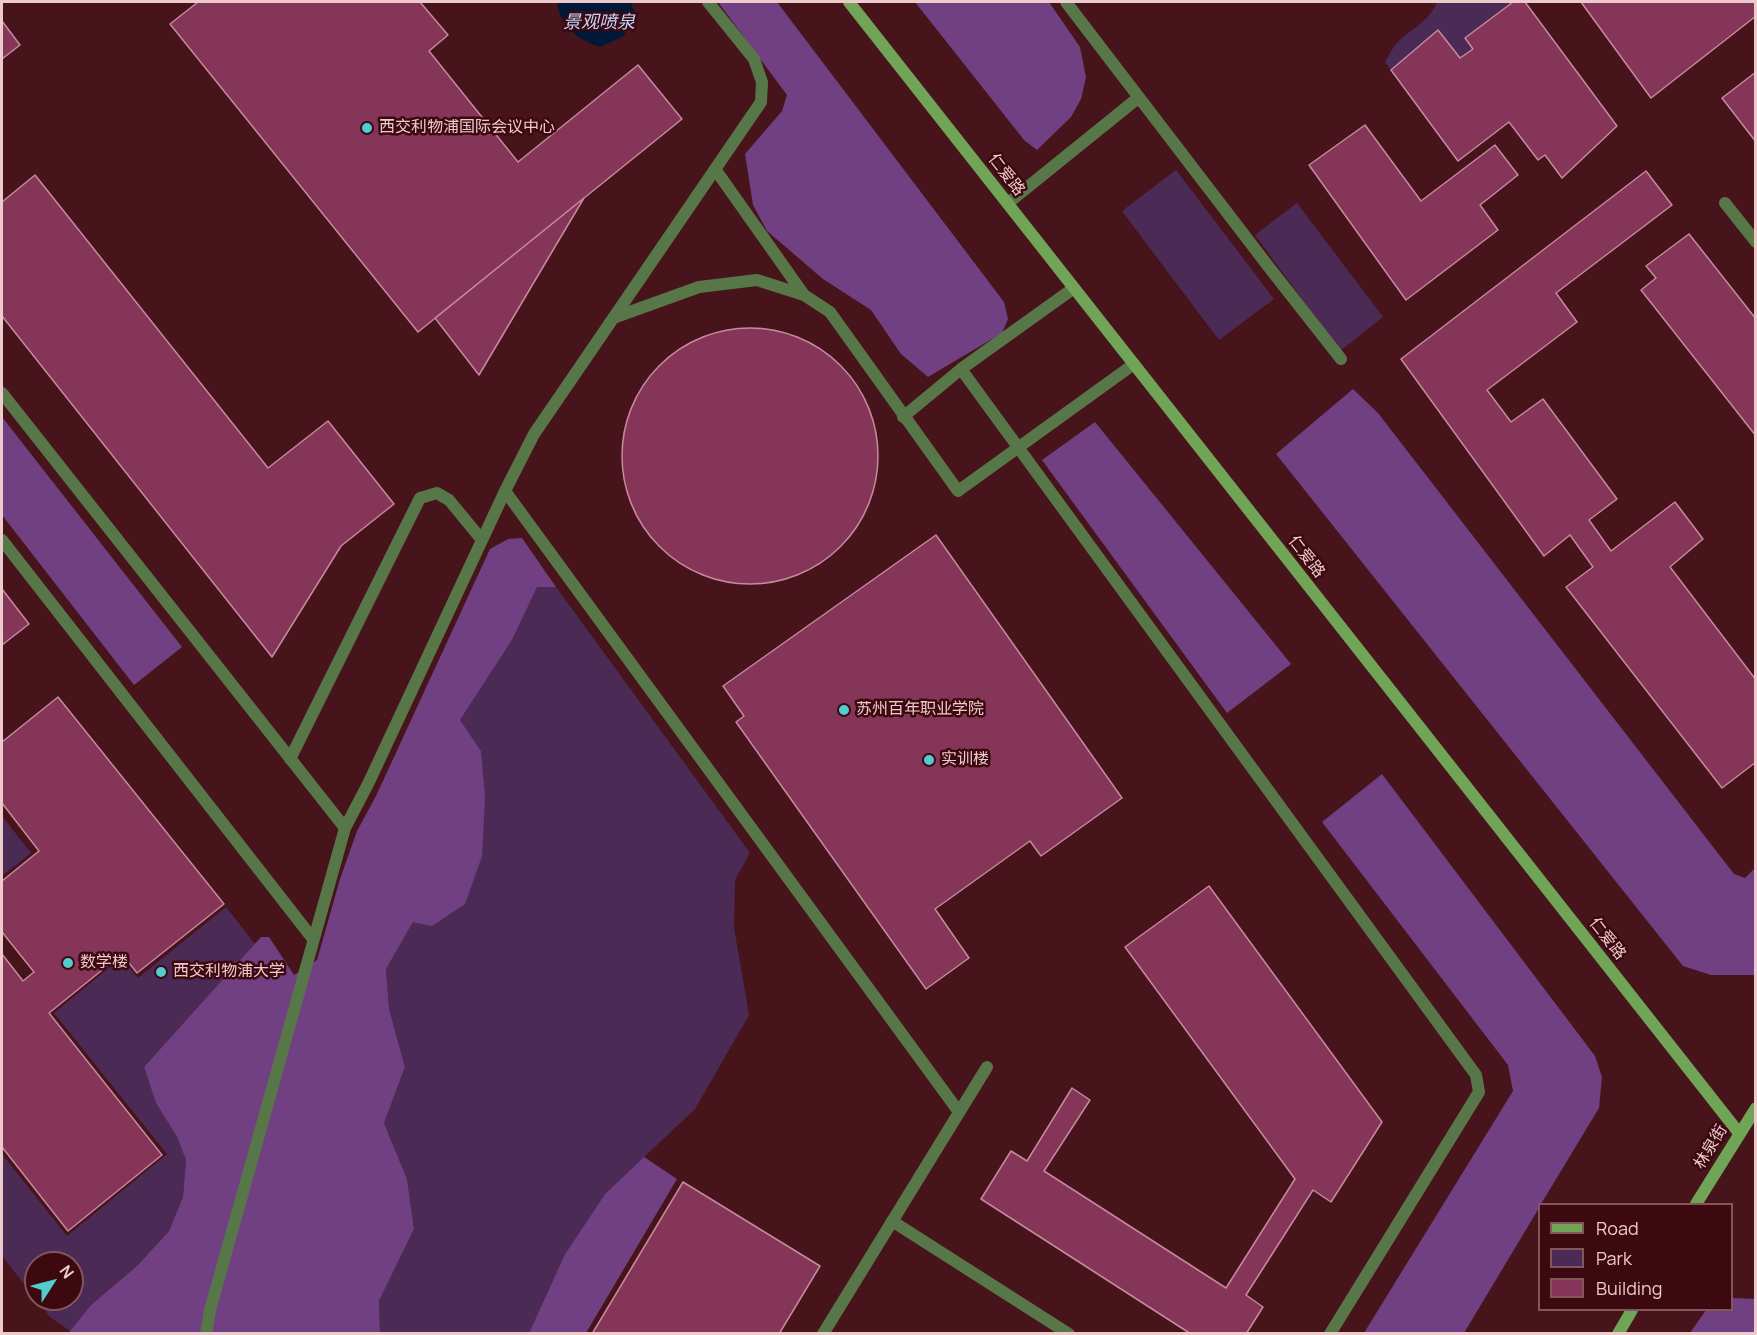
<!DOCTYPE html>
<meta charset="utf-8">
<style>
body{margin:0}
#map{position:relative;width:1757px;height:1335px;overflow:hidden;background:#48141b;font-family:Manrope,sans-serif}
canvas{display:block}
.frame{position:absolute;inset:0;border:3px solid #edcacb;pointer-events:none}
.legend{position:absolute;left:1538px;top:1203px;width:195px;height:108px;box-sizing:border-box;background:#3c0911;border:2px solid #83565b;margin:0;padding:8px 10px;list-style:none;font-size:18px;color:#edcacb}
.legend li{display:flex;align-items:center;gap:12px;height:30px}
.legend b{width:30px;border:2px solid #83565b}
.north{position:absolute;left:24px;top:1251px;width:60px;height:60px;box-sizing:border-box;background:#3c0911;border:2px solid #83565b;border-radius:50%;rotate:54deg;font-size:16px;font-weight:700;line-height:24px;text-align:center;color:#edcacb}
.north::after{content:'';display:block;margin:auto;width:21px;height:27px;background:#52cdce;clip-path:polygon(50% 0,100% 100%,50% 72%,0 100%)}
</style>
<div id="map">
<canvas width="1757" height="1335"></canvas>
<div class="frame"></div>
<ul class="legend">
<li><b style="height:8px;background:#70a457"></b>Road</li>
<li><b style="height:16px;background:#4b2b56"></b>Park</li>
<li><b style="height:16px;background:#853557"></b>Building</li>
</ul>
<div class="north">N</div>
</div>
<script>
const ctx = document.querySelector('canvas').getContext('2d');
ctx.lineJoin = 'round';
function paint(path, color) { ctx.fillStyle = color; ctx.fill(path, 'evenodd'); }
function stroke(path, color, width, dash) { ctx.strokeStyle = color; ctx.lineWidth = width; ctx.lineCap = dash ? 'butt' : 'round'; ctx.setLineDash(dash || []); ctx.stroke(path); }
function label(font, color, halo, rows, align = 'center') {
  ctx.font = font + ' Manrope,"Noto Sans SC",sans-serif'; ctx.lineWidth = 5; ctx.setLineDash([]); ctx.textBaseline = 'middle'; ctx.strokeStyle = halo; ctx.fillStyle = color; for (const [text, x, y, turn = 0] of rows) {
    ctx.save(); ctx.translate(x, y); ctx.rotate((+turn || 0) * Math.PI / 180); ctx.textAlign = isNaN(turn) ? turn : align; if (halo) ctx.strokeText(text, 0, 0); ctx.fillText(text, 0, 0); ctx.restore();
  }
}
paint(new Path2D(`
 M1437,2H1513L1465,38L1473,49L1460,58L1438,30L1391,70L1385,62C1389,55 1393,47 1398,42C1413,27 1428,23 1437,2Z
 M1176,170L1274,299L1219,340L1122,211Z
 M1297,203L1383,317L1340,351L1255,235Z
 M537,586L556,587L750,853L735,880L734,928L749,1015L695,1109L605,1194L565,1254L529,1333H380L379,1301L414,1229L407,1179L384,1123L405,1067L389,1009L386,969L413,922L481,751L460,720L512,640Z
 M2,816L31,853L2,876Z
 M226,907L255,944L144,1067L156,1103L177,1137L186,1160L183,1197L169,1231L138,1265L91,1305L70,1331L50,1317L36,1299H72V1263H36V1299L2,1256V1154L67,1236L167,1154L54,1013L121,958L138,978Z`), '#4b2b56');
paint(new Path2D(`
 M718,2H777L1004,302L1008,319L1002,333L928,377L901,354L871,310L823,279L767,231L753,205L745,154L782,111L787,95Z
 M915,2H1049L1080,47L1086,77L1081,99L1071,117L1037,150L1024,140Z
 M1353,389L1378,413L1734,874L1745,878L1755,868V975H1711L1683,966L1276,454Z
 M2,417L182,647L134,685L2,515Z
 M1095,422L1291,664L1227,713L1042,460Z
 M522,538L556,587H537L512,640L460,720L481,751L485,797L482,856L465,904L432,926L413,922L386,969L389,1009L405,1067L384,1123L407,1179L414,1229L379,1301L380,1333L72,1334L70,1331L91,1305L138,1265L169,1231L183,1197L186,1160L177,1137L156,1103L144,1067L261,937H269L294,975L317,960L340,879L357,831L376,796L490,549L508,539Z
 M1382,774L1595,1056L1602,1077L1599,1108L1541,1204H1540L1539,1208L1464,1333H1364L1513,1091L1508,1065L1322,822Z
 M644,1157L677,1179L586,1333H529L565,1254L605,1194Z
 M1732,1298L1755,1299V1333H1690L1706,1310H1732Z`), '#714082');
paint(new Path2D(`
 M557,2H631L634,11L624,36L600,47C578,40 560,26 557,2Z`), '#011839');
const building = new Path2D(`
 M198,2H420L448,35L429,51L518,162L638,65L682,119L418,332L170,24Z
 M1513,2H1525L1617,126L1562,178L1545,155L1538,160L1509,122L1458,161L1391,70L1438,30L1460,58L1473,49L1465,38Z
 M1581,2H1756V16L1651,98Z
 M2,21L20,45L2,59Z
 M1756,72V142L1722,98Z
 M1365,125L1421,201L1495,145L1518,175L1480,205L1498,230L1406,300L1309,165Z
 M1646,171L1672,205L1556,293L1577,322L1487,390L1511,422L1543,399L1617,499L1589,520L1611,551L1675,502L1703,539L1670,567L1756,680V762L1722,788L1566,587L1593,567L1570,535L1544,556L1401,359Z
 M35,175L268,468L328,421L394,504L341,546L272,657L2,316V202Z
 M584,198L556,245L479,375L435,318Z
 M1689,234L1756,319V436L1641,290L1656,278L1646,266Z
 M622 456a128 128 0 1 1 256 0a128 128 0 1 1-256 0Z
 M936,535L1122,798L1041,856L1030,841L935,909L969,958L926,989L736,722L744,716L723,686Z
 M2,589L29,624L2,645Z
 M58,697L224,904L137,973L122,954L49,1013L162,1155L68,1231L2,1147V954L23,981L34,972L2,932V881L39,851L2,803V742Z
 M1209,886L1382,1122L1331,1202L1313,1190L1246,1295L1263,1307L1246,1334H1191L981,1199L1011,1151L1027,1161L1072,1088L1090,1100L1044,1171L1226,1288L1295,1179L1125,947Z
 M683,1182L820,1266L779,1334H592Z`);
paint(building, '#853557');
stroke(building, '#c68a9f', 1.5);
stroke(new Path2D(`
 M1066,2L1268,266L1341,359
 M715,169L804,295L830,312L958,491L1134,364
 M1008,203L1138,98
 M1725,203L1756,242
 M613,318L699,287L757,280L804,295
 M961,369L1476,1075L1479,1092L1330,1334
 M2,393L345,828
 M903,417L961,369L1074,288
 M505,491L959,1112
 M2,540L313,939
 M290,759L420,498L437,493L449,500L482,540
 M892,1221L1069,1334
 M206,1334L210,1310L345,828L369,782L505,491L534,434L761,102L762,82L754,59L708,2
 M823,1334L987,1067`), '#577748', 12);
stroke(new Path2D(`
 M849,2L1739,1133
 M1696,1204L1756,1108
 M1618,1334L1632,1310`), '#70a457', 12);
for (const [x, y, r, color] of [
 [367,128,6,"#52cdce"],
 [844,710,6,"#52cdce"],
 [929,760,6,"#52cdce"],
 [68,963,6,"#52cdce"],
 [161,972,6,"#52cdce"]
]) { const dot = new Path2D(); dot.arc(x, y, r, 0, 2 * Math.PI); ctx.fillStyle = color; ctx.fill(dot); stroke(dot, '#3c0911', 2); }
label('16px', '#edcacb', '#3c0911', [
 ["西交利物浦国际会议中心",379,128],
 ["苏州百年职业学院",856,710],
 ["实训楼",941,760],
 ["数学楼",80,963],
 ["西交利物浦大学",173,972]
], 'left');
label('16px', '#edcacb', '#3c0911', [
 ["仁爱路",1006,175,52],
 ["仁爱路",1306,557,52],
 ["仁爱路",1607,939,52],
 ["林泉街",1711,1147,-59]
]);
label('italic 18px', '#bed9fe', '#3c0911', [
 ["景观喷泉",599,23]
]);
</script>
